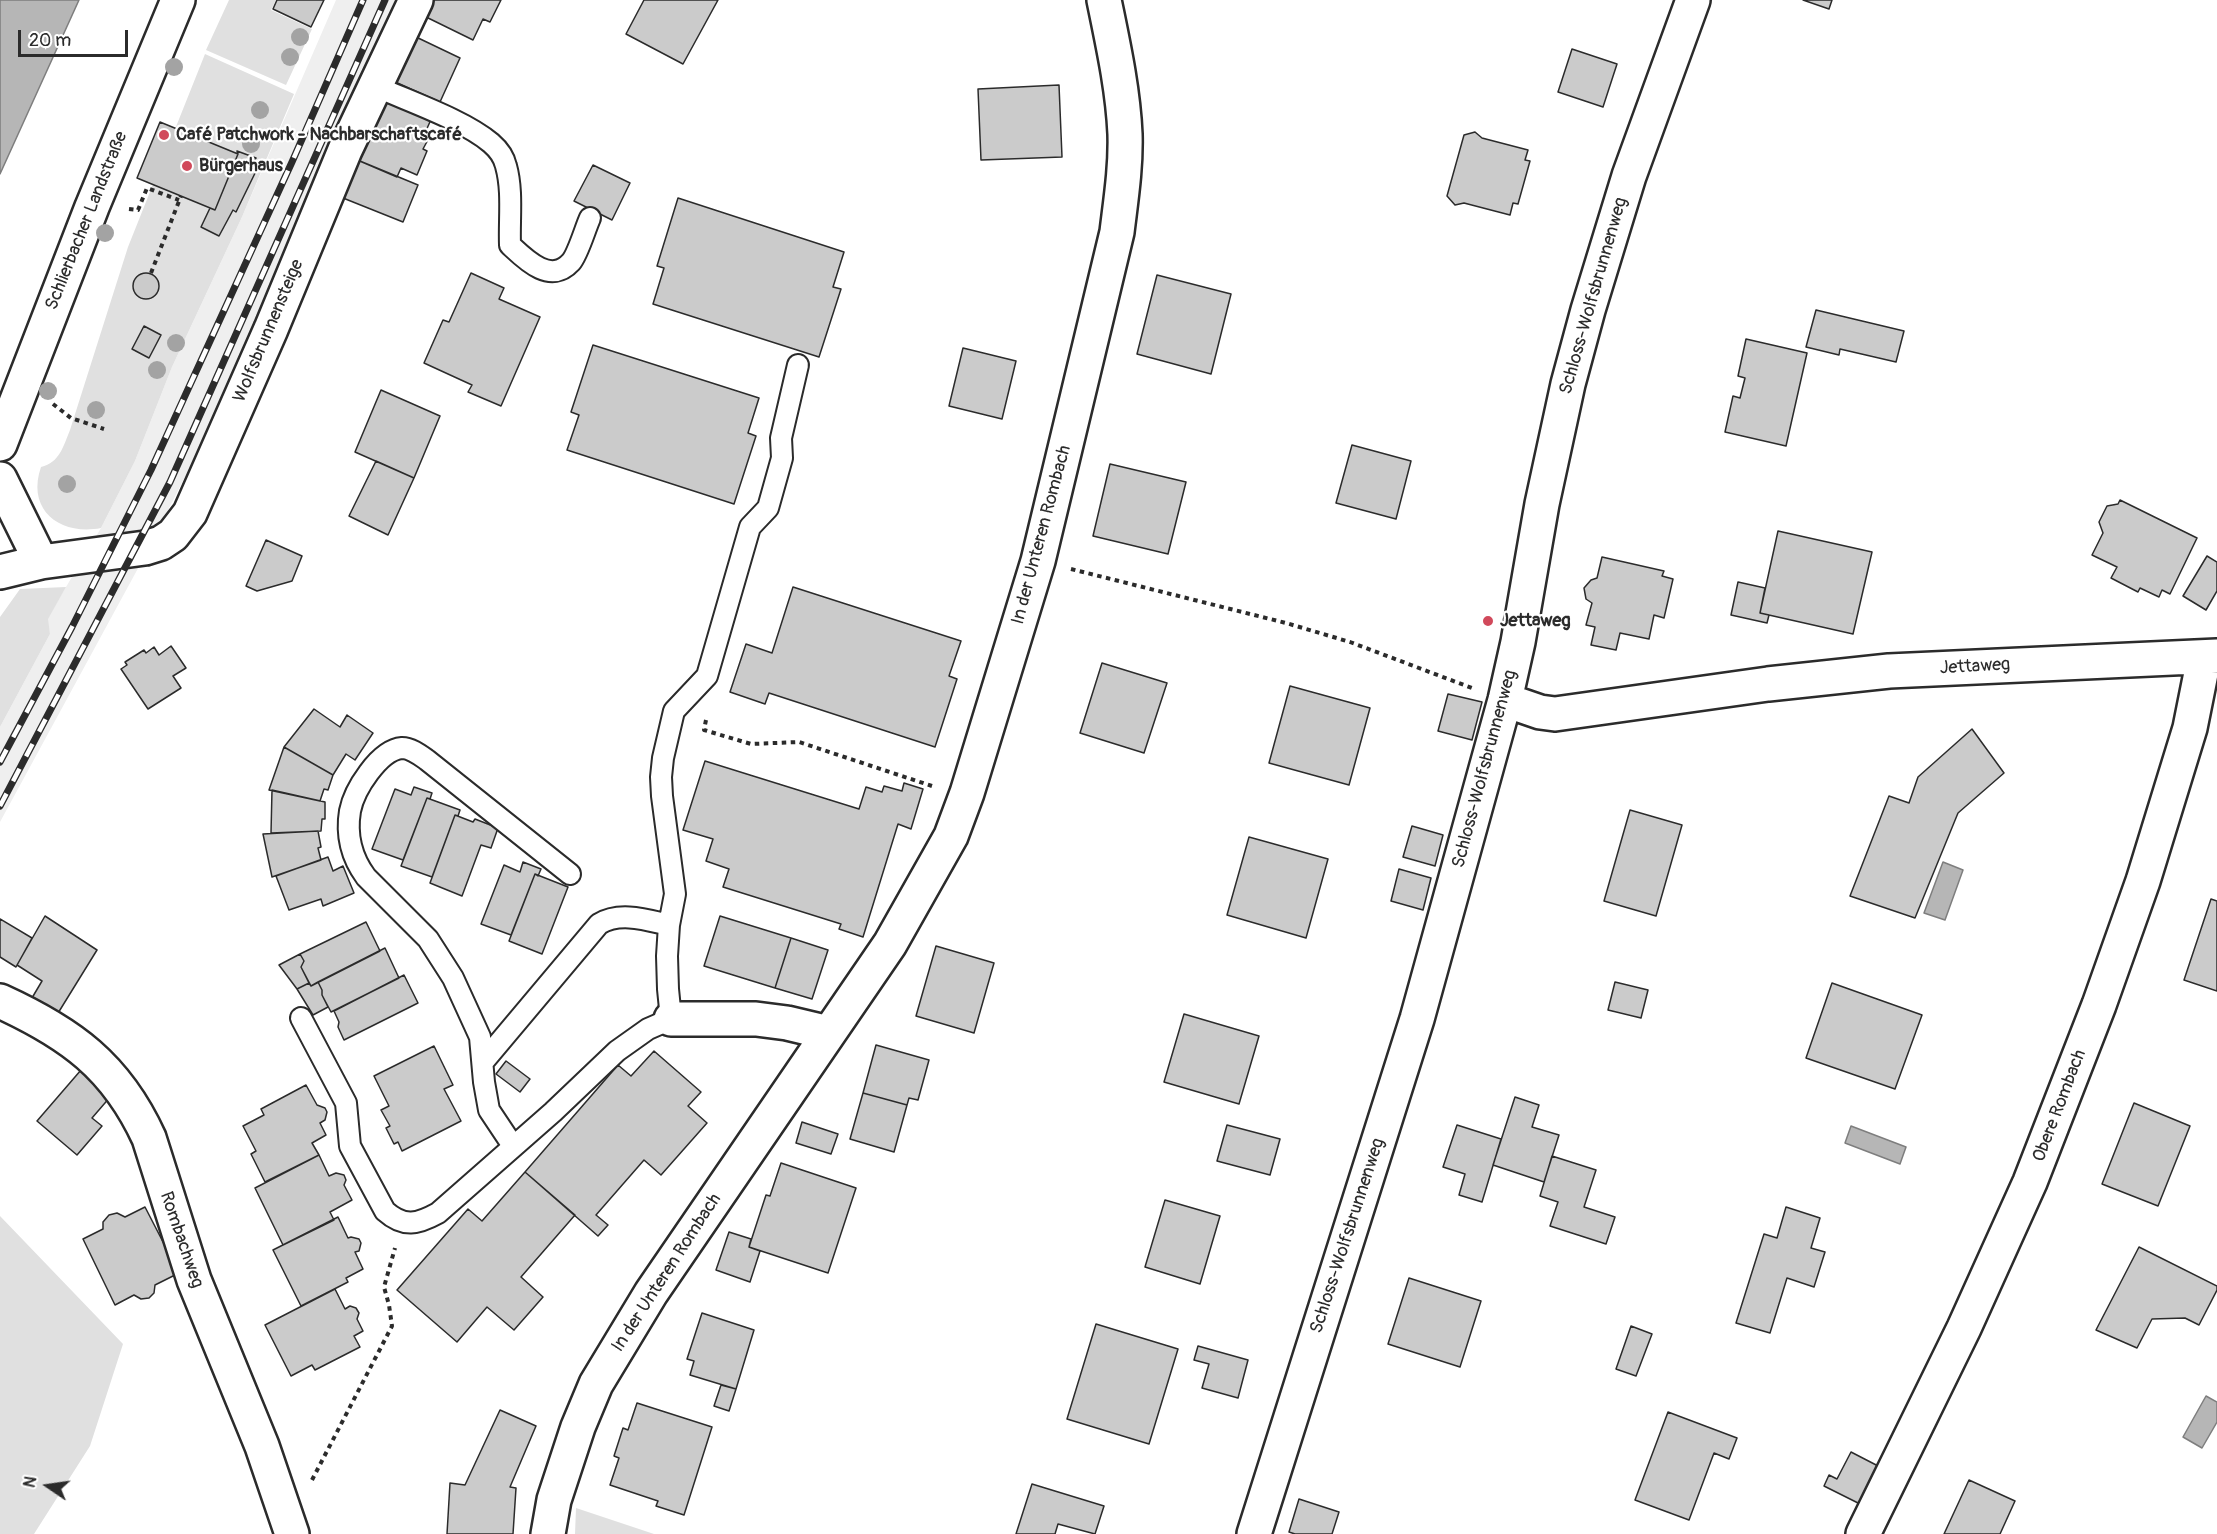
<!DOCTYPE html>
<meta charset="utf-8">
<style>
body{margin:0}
#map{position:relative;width:2217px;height:1534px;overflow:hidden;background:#fff;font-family:Pangolin,sans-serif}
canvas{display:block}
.north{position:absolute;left:18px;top:1456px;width:60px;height:60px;-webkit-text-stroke:4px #fff;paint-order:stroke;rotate:283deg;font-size:16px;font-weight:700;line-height:24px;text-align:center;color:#2b2b2b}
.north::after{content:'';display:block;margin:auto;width:21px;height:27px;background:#2b2b2b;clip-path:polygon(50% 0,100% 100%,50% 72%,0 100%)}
.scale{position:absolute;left:18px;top:30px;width:110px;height:27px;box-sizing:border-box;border:3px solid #2b2b2b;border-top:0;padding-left:8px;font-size:18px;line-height:21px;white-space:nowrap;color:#2b2b2b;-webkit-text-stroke:4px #fff;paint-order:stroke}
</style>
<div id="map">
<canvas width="2217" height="1534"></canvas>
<div class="north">N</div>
<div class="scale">20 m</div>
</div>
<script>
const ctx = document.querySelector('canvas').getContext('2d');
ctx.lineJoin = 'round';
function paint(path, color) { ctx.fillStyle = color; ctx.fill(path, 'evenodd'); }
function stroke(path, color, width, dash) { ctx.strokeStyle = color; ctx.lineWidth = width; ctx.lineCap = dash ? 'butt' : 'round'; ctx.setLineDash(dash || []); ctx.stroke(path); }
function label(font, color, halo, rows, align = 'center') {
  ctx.font = font + ' Pangolin,sans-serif'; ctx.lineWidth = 4.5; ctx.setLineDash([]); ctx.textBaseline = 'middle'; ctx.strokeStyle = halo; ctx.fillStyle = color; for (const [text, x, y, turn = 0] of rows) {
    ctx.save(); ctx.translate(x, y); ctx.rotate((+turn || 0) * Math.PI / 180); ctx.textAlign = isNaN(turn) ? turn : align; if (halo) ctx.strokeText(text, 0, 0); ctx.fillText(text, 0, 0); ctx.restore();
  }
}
paint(new Path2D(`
 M336,0H401L210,428L142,561L0,822V727L50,634L47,619L101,528L135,461L172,367L242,217Z`), '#efefef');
paint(new Path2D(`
 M229,0H276L271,10L312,29L286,85L206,50Z
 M205,54L294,94L242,217L172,367L135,461L101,528C60,536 26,510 41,467C60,462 63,447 70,430L128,247Z
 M66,587L48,619L50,634L0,727V617L20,589Z
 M0,1216L123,1344L90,1446L34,1534H0Z
 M576,1508L654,1534H575Z`), '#e0e0e0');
const water = new Path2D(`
 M0,0H79L0,174Z
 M1943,862L1963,870L1945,920L1924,913Z
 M1851,1126L1906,1147L1900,1164L1845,1143Z
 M2206,1396L2217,1402V1422L2202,1448L2183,1437Z`);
paint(water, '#b6b6b6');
stroke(water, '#7e7e7e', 1.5);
const building = new Path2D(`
 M277,0H324L311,27L273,9Z
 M429,0H501L490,22L483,19L473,40L422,15Z
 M644,0H718L683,64L626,34Z
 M1803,0H1832L1829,9Z
 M414,36L460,58L440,102L393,81Z
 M1572,49L1617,64L1603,107L1558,92Z
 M1059,85L1062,157L981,160L978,89Z
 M385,93L433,115L425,133L430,136L423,149L427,151L417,175L401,168L397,177L355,159Z
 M160,122L238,154L215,210L137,178Z
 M1475,132L1482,138L1528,150L1525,160L1530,161L1518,204L1513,203L1510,215L1464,203L1455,205L1447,196L1464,135Z
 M237,151L256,158L253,163L259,165L236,212L233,210L219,236L201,227L210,208L215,210L238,154Z
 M355,159L418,185L403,222L338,196Z
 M593,165L630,183L612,220L574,201Z
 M678,198L844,252L833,287L841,289L819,357L653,304L664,268L657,266Z
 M133 286a13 13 0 1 1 26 0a13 13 0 1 1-26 0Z
 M471,273L504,288L499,299L540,317L501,406L468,392L472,385L424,363L443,320L449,322Z
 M1157,275L1231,294L1211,374L1137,354Z
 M1816,310L1904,331L1896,362L1840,349L1839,355L1806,347Z
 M144,326L161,335L149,358L132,349Z
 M1746,339L1807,353L1786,446L1725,432L1733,396L1740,398L1745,378L1738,376Z
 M593,345L759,398L748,433L756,436L734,504L567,450L579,415L571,412Z
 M963,348L1016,361L1002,419L949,406Z
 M381,390L440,416L414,478L355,452Z
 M1352,445L1411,461L1396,519L1336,503Z
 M376,461L414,478L388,535L349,516Z
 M1110,464L1186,482L1168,554L1093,536Z
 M2120,500L2197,538L2170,594L2162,590L2159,597L2140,588L2138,592L2111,578L2117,567L2092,555L2103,533L2099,522L2107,506L2118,504Z
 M1778,531L1872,552L1853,634L1760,613Z
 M266,540L302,556L292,581L257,591L246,586Z
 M2207,556L2217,562V591L2206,610L2183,596Z
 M1602,557L1664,571L1662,576L1673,579L1664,618L1654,615L1649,639L1620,633L1616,650L1591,645L1595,627L1586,625L1592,603L1586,599L1584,588L1591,580L1597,578Z
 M1738,582L1765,588L1760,613L1769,615L1767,623L1731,615Z
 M793,587L961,641L949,676L957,679L935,747L769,693L765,704L730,692L746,644L772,653Z
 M171,646L186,668L173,676L181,688L148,709L121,669L127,665L125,662L144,650L146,653L154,647L159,655Z
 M1102,663L1167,683L1144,753L1080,733Z
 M1290,686L1370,708L1349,785L1269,763Z
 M1448,694L1482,702L1472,740L1438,731Z
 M314,709L340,727L347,715L373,733L355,760L346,754L333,775L284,747Z
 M1972,729L2004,773L1958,813L1915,918L1850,896L1889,796L1909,803L1918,777Z
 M284,747L333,775L328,790L324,789L320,801L269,790Z
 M705,761L859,809L866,787L882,792L884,786L902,791L904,783L923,789L911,829L898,824L863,937L839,929L841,924L723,887L729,869L706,861L713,839L683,830Z
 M414,787L432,793L430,799L427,798L403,860L372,849L395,789L411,795Z
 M272,790L325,802V819H322L321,831L271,833Z
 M427,798L460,810L458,816L455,815L432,877L401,866Z
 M1630,810L1682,825L1656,916L1604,901Z
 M455,815L473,822L475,819L498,828L491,848L481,845L462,896L430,883Z
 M1412,826L1443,835L1435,866L1403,857Z
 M318,831L321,847L318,848L321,860L272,877L263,834Z
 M1249,837L1328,859L1306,938L1227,915Z
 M328,857L333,871L343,866L354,893L323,906L321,899L289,910L276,876Z
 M523,862L541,869L538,876L535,874L511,935L481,924L504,865L520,872Z
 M1399,869L1431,878L1423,910L1391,901Z
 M535,874L568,887L542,954L509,941Z
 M2211,899L2217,901V991L2184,980Z
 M45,916L97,950L55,1018L29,1003L42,981L17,965Z
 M720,916L791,938L775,988L704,966Z
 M0,919L32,938L16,967L0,957Z
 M366,922L380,951L311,986L301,967L304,961L300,954Z
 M791,938L828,950L812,999L775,988Z
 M936,946L994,963L974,1033L916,1016Z
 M385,948L399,978L331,1012L322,995V990L318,982Z
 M300,954L304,961L301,967L309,983L297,989L279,965Z
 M404,975L418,1003L344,1040L338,1027L339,1022L334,1011Z
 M318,982L322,990V995L328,1007L313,1015L297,989L309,983L311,986Z
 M1615,982L1648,990L1641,1018L1608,1010Z
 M1832,983L1922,1015L1895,1089L1806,1058Z
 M1184,1014L1259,1036L1239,1104L1164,1082Z
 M876,1045L929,1060L918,1100L909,1098L907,1105L863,1093Z
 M434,1046L453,1085L444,1089L461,1121L402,1151L398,1142L394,1144L386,1128L390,1126L381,1110L389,1106L374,1076Z
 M654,1051L701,1092L688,1106L707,1123L661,1175L644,1160L596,1215L608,1225L598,1236L525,1172L618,1065L631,1076Z
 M506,1061L530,1079L520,1092L496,1074Z
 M81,1070L111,1096L92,1118L102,1126L77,1155L37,1121Z
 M306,1085L317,1105L325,1108L327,1112L325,1120L320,1123L326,1135L312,1143L319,1155L265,1182L251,1154L256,1151L243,1126L264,1115L261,1109Z
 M863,1093L907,1105L894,1152L850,1139Z
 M1515,1097L1539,1105L1532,1127L1559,1135L1544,1182L1493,1165Z
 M2134,1103L2190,1126L2158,1206L2102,1184Z
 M802,1122L838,1134L831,1154L796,1143Z
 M1227,1125L1280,1139L1270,1175L1217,1161Z
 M1457,1125L1501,1139L1482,1202L1459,1195L1465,1174L1443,1167Z
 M319,1155L329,1176L336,1173L344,1175L346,1180L344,1185L352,1200L330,1212L334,1220L283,1245L255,1188Z
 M1552,1156L1596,1170L1584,1207L1615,1217L1606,1244L1550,1226L1558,1202L1540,1196Z
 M781,1163L856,1188L828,1273L749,1247L766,1195L770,1196Z
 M525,1172L575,1215L521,1277L543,1297L514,1330L487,1307L457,1342L397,1290L468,1209L482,1221Z
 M1165,1200L1220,1216L1200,1284L1145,1267Z
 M145,1207L179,1273L155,1285L154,1293L149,1298L141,1299L134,1295L115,1305L83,1239L103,1229V1222L109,1215L117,1213L125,1217Z
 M1786,1207L1820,1218L1811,1248L1825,1252L1814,1287L1787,1278L1770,1333L1736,1323L1764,1234L1777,1238Z
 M338,1217L348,1238L351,1237L359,1239L361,1243L359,1251L355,1252L363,1269L346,1278L348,1282L301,1306L273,1250Z
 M729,1232L751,1239L749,1247L760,1251L750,1282L716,1270Z
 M2139,1247L2217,1286V1290L2199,1325L2185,1318L2152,1319L2137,1348L2096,1330Z
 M1409,1278L1481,1301L1460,1367L1388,1344Z
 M335,1289L345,1309L350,1306L356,1308L359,1313L357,1319L363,1331L354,1336L360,1347L315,1370L312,1365L291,1376L265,1325Z
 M702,1313L754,1330L736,1389L690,1375L694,1361L687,1359Z
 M1096,1324L1178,1349L1149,1444L1067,1419Z
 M1631,1326L1652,1334L1636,1376L1616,1369Z
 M1198,1346L1248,1360L1238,1398L1202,1388L1209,1364L1194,1360Z
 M721,1385L736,1389L729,1411L714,1406Z
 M637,1403L712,1427L684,1515L656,1506L658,1501L610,1485L619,1458L614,1456L623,1428L628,1430Z
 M500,1410L536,1426L510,1487L516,1488L513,1534H447L450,1483L465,1485Z
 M1668,1412L1737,1438L1729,1459L1714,1453L1689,1520L1635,1500Z
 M1851,1452L1882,1468L1864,1506L1824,1486L1829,1475L1837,1479Z
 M1969,1480L2015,1501L2000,1534H1944Z
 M1032,1484L1104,1506L1095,1534L1058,1524L1055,1534H1016Z
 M1299,1499L1339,1512L1332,1534H1295L1289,1532Z`);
paint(building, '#cbcbcb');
stroke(building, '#2b2b2b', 1.5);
const lane = new Path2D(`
 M375,86C408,101 464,120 491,143C498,149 504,157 506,166C513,191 509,219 510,245C525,259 550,285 571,262C578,254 585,229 590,218
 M301,1018L346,1103L350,1146L385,1211C404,1228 418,1224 438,1213L553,1112L617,1051L648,1029L671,1019L668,989L667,956L669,925L675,894L662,796L661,777L663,758L674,711L707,676L750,527L768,508L782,458L781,438L798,365
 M483,1062L599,924C620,911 647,920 669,925
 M513,1146L489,1110L484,1082L480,1037L453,978L428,939L366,877C352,858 346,835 350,811C354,790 379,750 402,748C411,748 420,755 427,760L570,874`);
const street = new Path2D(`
 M0,479L41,562
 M0,572L41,562L145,548L161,543L173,535L190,513L271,329L345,150L416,0
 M1505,700L1540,712L1555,714L1768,684L1889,671L2217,656
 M0,1001C70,1033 116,1066 149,1138L194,1280L262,1446L292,1534
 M671,1019H756L787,1023L829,1033
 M548,1534L554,1500L578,1427L596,1384L651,1293L890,944L951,836L967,793L1038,561L1117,232C1121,199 1126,167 1125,134C1123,89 1113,44 1104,0
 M1254,1534L1417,1019L1505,700L1518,642L1542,504L1568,384L1588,310L1629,176L1693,0
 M1863,1534L1964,1328L2030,1182L2099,1005L2143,881L2190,728L2204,658`);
const primary = new Path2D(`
 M0,444L92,207L178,0`);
stroke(lane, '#2b2b2b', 24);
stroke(street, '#2b2b2b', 38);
stroke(primary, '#2b2b2b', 38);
stroke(new Path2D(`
 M129,209L138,210L147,188L179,200
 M151,273L181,196
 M53,404L71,418L104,429
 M1071,569L1286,623L1350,642L1472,688
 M706,720L704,730L751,744L799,742L932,786
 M312,1480L392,1326L389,1305L384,1287L395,1248`), '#2b2b2b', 4, [4.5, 4.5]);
stroke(lane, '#fff', 20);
stroke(street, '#fff', 33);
stroke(primary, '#fff', 33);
const rail = new Path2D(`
 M0,762L72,627L151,470L292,162L363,0
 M0,806L170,482L385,0`);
stroke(rail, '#2b2b2b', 7);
stroke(rail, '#fff', 4.5, [14]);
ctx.fillStyle = '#a3a3a3';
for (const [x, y] of [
 [300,37],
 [290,57],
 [174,67],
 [260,110],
 [251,144],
 [105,233],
 [176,343],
 [157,370],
 [48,391],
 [96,410],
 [67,484]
]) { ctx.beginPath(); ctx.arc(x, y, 9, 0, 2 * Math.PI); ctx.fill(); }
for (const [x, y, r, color] of [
 [164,135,6,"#d1495b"],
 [187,166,6,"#d1495b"],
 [1488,621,6,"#d1495b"]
]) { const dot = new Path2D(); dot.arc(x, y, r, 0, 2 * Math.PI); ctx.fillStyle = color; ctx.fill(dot); stroke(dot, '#fff', 2); }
label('bold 18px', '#2b2b2b', '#fff', [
 ["Café Patchwork - Nachbarschaftscafé",176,135],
 ["Bürgerhaus",199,166],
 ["Jettaweg",1500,621]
], 'left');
label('18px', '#2b2b2b', '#fff', [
 ["Schlierbacher Landstraße",87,221,-68],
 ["Schloss-Wolfsbrunnenweg",1594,296,-74],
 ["Wolfsbrunnensteige",269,331,-67],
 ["In der Unteren Rombach",1042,535,-75],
 ["Jettaweg",1975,667,-3],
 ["Schloss-Wolfsbrunnenweg",1485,769,-75],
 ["Obere Rombach",2060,1106,-69],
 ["Schloss-Wolfsbrunnenweg",1348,1236,-72],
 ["Rombachweg",181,1240,71],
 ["In der Unteren Rombach",667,1273,-57]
]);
</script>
